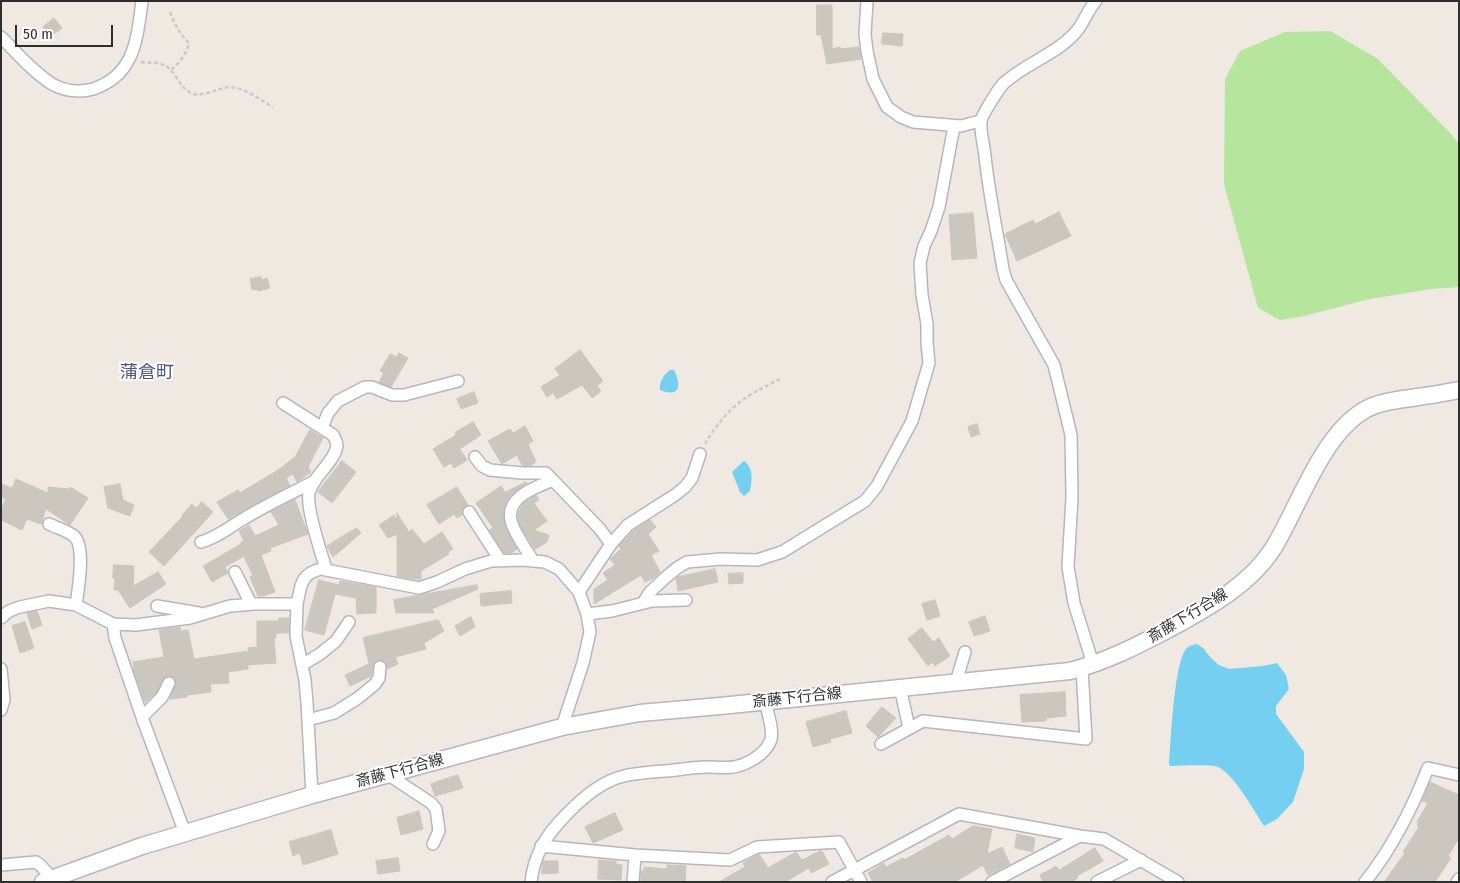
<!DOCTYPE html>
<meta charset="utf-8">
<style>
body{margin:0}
#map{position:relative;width:1460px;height:883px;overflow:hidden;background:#efe9e1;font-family:"Fira Sans Condensed",sans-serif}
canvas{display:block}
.frame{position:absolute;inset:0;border:2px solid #2e2e2e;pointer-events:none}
.scale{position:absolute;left:15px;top:25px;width:98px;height:22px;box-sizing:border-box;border:2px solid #2e2e2e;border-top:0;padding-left:6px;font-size:15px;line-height:18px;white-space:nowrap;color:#2e2e2e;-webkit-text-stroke:4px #fff;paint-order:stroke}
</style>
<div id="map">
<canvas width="1460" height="883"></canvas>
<div class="frame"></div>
<div class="scale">50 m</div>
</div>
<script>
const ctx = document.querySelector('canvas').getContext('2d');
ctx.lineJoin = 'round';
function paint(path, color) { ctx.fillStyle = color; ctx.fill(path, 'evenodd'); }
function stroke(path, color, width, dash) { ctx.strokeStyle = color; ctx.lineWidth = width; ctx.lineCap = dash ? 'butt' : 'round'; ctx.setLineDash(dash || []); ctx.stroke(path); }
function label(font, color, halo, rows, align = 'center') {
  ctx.font = font + ' "Fira Sans Condensed","Noto Sans JP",sans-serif'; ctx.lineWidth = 4; ctx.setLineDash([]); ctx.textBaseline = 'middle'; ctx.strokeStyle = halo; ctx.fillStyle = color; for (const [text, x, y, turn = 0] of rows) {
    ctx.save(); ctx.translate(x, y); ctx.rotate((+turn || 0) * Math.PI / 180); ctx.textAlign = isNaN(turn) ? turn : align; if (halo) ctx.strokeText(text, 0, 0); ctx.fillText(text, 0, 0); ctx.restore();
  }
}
paint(new Path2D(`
 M1330,31L1378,59L1451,134L1459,144V287L1431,289L1370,299L1304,316L1280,320L1258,308L1224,184L1225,79L1240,51L1285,32Z`), '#b6e59e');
paint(new Path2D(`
 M670,370H674C682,386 680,398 660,390C659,382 664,374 670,370Z
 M744,461C754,468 752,481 750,491L744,496L740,492L732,472Z
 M1197,644L1203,648L1211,658L1219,665L1229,669L1263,666L1277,663L1286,675L1289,689L1276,706V714L1304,752V769L1293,802L1277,819L1264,826C1255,812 1233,773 1218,767C1209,764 1181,766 1170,766L1169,764C1171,740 1174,664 1186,649C1189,645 1193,645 1197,644Z`), '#75cff0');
const building = new Path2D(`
 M817,5H832V49L840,47V49L859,47L861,59L827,64L821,35H817Z
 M54,18L62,28L51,36L43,27Z
 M883,33L903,34L902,46L882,44Z
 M1059,212L1071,236L1017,261L1005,234L1033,220L1035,224Z
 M973,213L977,258L952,260L949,215Z
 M261,277L262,280L267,278L270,288L258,291L257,289L252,290L250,279Z
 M580,350L603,381L597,386L601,391L592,398L582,385L557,399L553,393L547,397L541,387L560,375L555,369Z
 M399,353L408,358L391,387L379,382L384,373L380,371L390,354L397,357Z
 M474,392L478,403L461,409L457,399Z
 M473,422L481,435L460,449L467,460L454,468L451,463L444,467L433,449L456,435L455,433Z
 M977,424L980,434L971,437L968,427Z
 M525,426L533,441L528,444L536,462L530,466L522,465L517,455L502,464L488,441L510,429L513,433Z
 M310,430L323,438L308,467L311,472L297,482L293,474L286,478L290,486L228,519L217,502L238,490L240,493L278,470L295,457Z
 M342,461L356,472L332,503L318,492Z
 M16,479L48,493V487L69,489L70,487L88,498L70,525L46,509L41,524L27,519L22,530L1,520V510L6,499L1,497V484L12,488Z
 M526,482L527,483L512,494L507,500L504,509L505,527L517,549L511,553H504L489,530L493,528L476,503L501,486L505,492Z
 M120,484L123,500L134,505L130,516L108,508L104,487Z
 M457,487L468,505L463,508L462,515L457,518L454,514L439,524L427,505Z
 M536,495L539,500L534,503L547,521L534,530L549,535L547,542L535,549L521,527L518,519V513L523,504Z
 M295,500L308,534L270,548L271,551L261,555L275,592L263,596H258L250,577L253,576L244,556L225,567L228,573L212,582L203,566L241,544V542L244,541L239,531L249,525L255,536L279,525L271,512Z
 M202,502L213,512L164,566L149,552L183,516L182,515L192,504L196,508Z
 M397,513L409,532L412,529L424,544L442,532L453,549L448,552L449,554L421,571V579H413L397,576V534L388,538L379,525L394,515L397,520Z
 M650,520L656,527L648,534L659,551L651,555L660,572L654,578L645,582L641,575L594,604V589L608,580L603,573L615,565L610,559L621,549L619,546L633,531Z
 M357,528L361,533L333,557L327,546Z
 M114,565L134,566L133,586L158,572L166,584L130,608L118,590H114L115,578H113Z
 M715,569L718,582L678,591L676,579L678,577Z
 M743,573V583L729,584L728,574Z
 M319,580L339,585L340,581L376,587V613L357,614L356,598L335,594L324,635L305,630Z
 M477,585L478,589L432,609L434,613H396L394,600Z
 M511,591L512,603L481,606L480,594Z
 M935,600L940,616L927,620L922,604Z
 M37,611L42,625L32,629L27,613Z
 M985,616L990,631L974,636L969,622Z
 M471,617L475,627L460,636L455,626Z
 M279,618H289V633H276V638H274L276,663L248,665V669L228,672L229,683L210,684L211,692L187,695V697L170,699L176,683L173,677L168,676L163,679L156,693L145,702L134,671L133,662L164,657L159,630L180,627L181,631L188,630L194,659L249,651L248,648L257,647V621H279Z
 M438,620L444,631L424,643L426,649L395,657L398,664L387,669V664L385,661L381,660H376L373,666L371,676L350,686L345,675L369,664L363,638Z
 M25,622L34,648L20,653L12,626Z
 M922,628L933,642L939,638L950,656L935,666L932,662L928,666L908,639Z
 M1065,692L1066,716L1046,718V721L1022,722L1020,695Z
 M882,707L896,718L878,737L866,726Z
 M846,711L852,733L830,739L831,742L813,747L806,722Z
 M458,775L463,788L435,796L431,784Z
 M1430,782L1459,795V838L1448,856L1451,858L1435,882H1384L1405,853L1403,852L1419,827L1417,826L1419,823L1417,822L1428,803L1422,801Z
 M419,811L423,829L401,835L397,818Z
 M615,813L623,830L593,843L585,827Z
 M973,826L992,829L987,854L1002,847L1010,864L988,875L983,865L955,882H873L868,873L884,863L886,867L903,858L904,860L949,835L952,839Z
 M331,830L338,854L303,865L300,853L293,856L289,842Z
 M1017,834L1035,838L1033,852L1015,848Z
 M1095,848L1103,861L1077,876L1078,878L1071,882H1043L1040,875L1056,866L1059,870Z
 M820,851H822L829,864L811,873L809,868L785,882H719L745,867L743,863L759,854L768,868L796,852L802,860Z
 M398,858L400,871L378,874L376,861Z
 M599,860L616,861V864L622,865L621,880L598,879Z
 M543,861H558V873L542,874Z
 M667,865L686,866L685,882H641V871H644V867L667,869Z`);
paint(building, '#cbc7bf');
stroke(building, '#cbc5ba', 1);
const street = new Path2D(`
 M867,1L865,34L867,51L873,79L887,107L901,117L913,122L961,126L980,121
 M1,37C17,53 33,72 52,84C64,91 80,93 93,89C135,75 137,39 142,1
 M283,403L333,435C335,439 337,442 337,446C334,463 313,476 309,493C306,509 321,552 326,569
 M322,428L328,413L338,401L365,387H372L392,395H404L458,381
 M475,457L482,466L490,470L522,473H546L599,528L611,544L579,592
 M469,512L500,560
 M49,524C57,528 68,531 74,536C86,547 78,590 76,605
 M201,542C219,537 229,527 245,518C268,504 292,493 315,481
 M611,544L628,525L675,495L685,487L692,478L700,454
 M533,561C527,550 513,532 511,520C506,496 537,487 553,480
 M235,572L251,604
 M643,603L650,592L665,578L677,568L687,562L721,559L757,560L782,552L865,501L877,486L912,421L929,363L927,343V324L922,295L920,263L924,246L931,231L939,207L954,126
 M297,604C301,586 300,574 321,569L419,588L437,582L465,569L491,561L522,560L545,562L559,569L579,592L587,614L590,632L583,663L562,727
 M157,606L199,613
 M587,614L612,611L652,601L686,600
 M1,618L9,611L20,607L49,601L76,605L113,624L136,625L190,618L230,606L254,604H297L296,636L305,680L307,703L312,795
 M113,624L115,638L143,720L185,833
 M1093,664L1074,603L1068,567L1072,497L1071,435L1054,365L1006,280L1003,269C997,231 989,194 985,156C984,146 980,131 981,122C981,116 999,88 1004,83C1026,63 1055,55 1075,33C1084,24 1087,10 1096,1
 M302,665L320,654L336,641L349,622
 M1,669L4,700L1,710
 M956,682L965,652
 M900,687L909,728
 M142,717L162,697L169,683
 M308,720L334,713L358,698L375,684L379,678L380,667
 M881,744L923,721L1086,739L1082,668
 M387,774L431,803L436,809L439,831L433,844
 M541,846L635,855
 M1,865L36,862L40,865L52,878
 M531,882C534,855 546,835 565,816C581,799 601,781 624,776C637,773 652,772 666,771C679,770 693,767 707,767C716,767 725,768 734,767C748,764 764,755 770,742C775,733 767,711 765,701
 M633,882L635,855L730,860L757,847L839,842L861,882
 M832,882L959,814L1080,836L1104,839L1178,882
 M992,882L1080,836
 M1097,882L1141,860
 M1365,882C1393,847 1412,809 1428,768L1459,775
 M1457,882L1459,879`);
const secondary = new Path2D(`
 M43,882L142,846L312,795L562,727L640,713L720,706L1070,671C1108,661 1136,646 1171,628C1208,608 1251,584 1274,547C1299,506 1321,437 1363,411C1379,401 1399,400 1418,397C1431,395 1445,393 1459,390`);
stroke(street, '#b4b7c1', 14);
stroke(secondary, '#b4b7c1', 19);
stroke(new Path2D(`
 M170,12C175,25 179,33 189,43C187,54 179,63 170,71
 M141,62C147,63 158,62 164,65C177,71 179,90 194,94C204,96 214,90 224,88C241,84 258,99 273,107
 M705,444C714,428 727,412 741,401C753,392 767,386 780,379`), '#c9c9c9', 2.5, [4, 2.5]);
stroke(street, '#fff', 11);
stroke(secondary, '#fff', 16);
label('15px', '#2e2e2e', '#fff', [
 ["斎藤下行合線",1188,616,-31],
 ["斎藤下行合線",797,698,-6],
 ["斎藤下行合線",400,771,-15]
]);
label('18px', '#4d5680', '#fff', [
 ["蒲倉町",147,373]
]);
</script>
